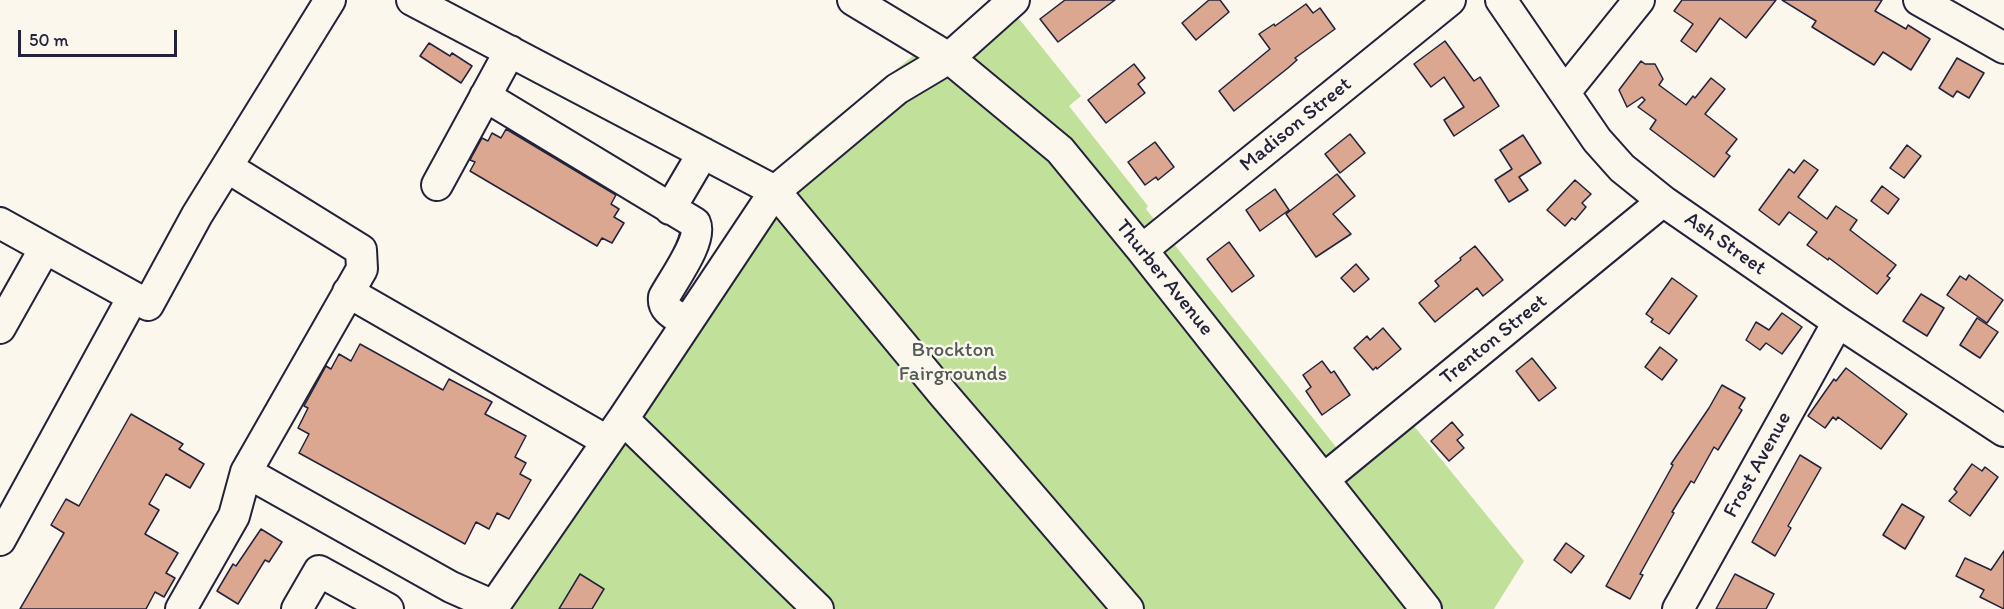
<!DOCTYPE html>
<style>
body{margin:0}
#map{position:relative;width:2004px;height:609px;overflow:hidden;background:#fbf7ec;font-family:Itim,sans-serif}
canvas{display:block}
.scale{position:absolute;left:18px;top:30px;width:159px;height:27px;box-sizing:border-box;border:3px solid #22223b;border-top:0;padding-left:8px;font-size:18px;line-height:21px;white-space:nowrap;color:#22223b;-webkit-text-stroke:4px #fbf7ec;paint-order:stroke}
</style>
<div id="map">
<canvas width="2004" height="609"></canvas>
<div class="scale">50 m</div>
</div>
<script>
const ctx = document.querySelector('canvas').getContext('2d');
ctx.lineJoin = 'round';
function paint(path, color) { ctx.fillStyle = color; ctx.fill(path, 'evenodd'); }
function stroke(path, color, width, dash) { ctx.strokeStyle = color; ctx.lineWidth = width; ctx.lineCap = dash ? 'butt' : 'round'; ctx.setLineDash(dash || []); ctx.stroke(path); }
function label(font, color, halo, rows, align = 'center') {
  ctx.font = font + ' Itim,sans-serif'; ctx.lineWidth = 5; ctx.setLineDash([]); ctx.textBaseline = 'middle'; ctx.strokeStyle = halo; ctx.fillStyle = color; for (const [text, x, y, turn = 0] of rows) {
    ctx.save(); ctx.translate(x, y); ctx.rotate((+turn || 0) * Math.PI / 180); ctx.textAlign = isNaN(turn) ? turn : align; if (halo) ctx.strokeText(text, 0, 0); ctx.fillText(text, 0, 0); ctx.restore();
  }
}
paint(new Path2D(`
 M1016,15L1081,96L1069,106L1148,206L1146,209L1356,472L1414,426L1524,561L1494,609H500L586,475L803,144L913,56L944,73Z`), '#c1e19a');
const building = new Path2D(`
 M1065,0H1115L1058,42L1040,19Z
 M1209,0H1220L1229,12L1196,40L1182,23Z
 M1682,0H1776L1746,38L1720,18L1696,52L1681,41L1693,24L1674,11Z
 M1782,0H1882L1875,11L1906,29L1908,25L1930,39L1911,70L1883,52L1874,65L1812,27L1816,21Z
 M1306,4L1313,13L1320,8L1335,29L1295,58L1297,60L1288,68L1234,111L1219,91L1270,49L1259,34L1274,24L1275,26Z
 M1445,41L1474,81L1480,77L1499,106L1454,136L1444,120L1464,107L1444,77L1431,87L1414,64Z
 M429,43L450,56L452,53L472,66L461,83L420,56Z
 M1957,58L1984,73L1969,98L1957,91L1953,97L1939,88Z
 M1641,61L1645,64H1655L1663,79L1659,85L1686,105L1693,96L1695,98L1711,78L1725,89L1705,114L1737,139L1726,153L1730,156L1714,177L1650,129L1656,120L1638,107L1645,100L1642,97L1627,107L1619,90Z
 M1134,64L1145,78L1138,84L1145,93L1106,123L1088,100Z
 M506,129L616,195L611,204L619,209L614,217L624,223L612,243L602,238L597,246L470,171L475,162L470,160L482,138L488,141L492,133L501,138Z
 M1350,134L1365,153L1340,173L1325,154Z
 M1523,135L1541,163L1519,177L1528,190L1509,202L1495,180L1512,169L1500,150Z
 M1155,142L1174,167L1158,180L1156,177L1145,185L1128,162Z
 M1907,145L1921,156L1904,178L1890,168Z
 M1804,160L1818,170L1798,197L1827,219L1836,206L1857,220L1850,230L1896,265L1887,276L1890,278L1877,294L1829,258L1828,260L1807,245L1817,232L1789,212L1779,225L1759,210L1789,169L1794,173Z
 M1337,174L1355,196L1333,214L1351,234L1316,257L1286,214Z
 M1575,180L1591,194L1582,203L1586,207L1575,220L1572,218L1565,226L1547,210Z
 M1882,186L1899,199L1888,214L1871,201Z
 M1275,189L1289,210L1260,231L1246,210Z
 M1229,242L1254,276L1232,292L1207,259Z
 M1475,246L1503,280L1483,296L1477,288L1435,322L1419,303L1439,286L1435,281L1461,260L1460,258Z
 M1356,264L1369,279L1354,292L1341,278Z
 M1969,275L2003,300L1987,323L1947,295L1960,276L1966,280Z
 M1672,278L1697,296L1669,334L1651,322L1653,319L1646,314Z
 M1921,294L1944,308L1927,336L1903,321Z
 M1782,313L1802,327L1782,354L1766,343L1760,350L1746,340L1756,322L1769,330Z
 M1977,318L1998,332L1980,358L1960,345Z
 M1383,328L1401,349L1377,369L1376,367L1373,370L1354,348L1367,336L1370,340Z
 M360,344L443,390L449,379L492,402L485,414L526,436L515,457L526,463L520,474L531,480L509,519L497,513L489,529L476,522L465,544L299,453L309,434L298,428L308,408L304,406L326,366L331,369L339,354L351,361Z
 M1660,347L1677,360L1662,380L1645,367Z
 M1532,358L1556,388L1539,401L1516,371Z
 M1322,361L1331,373L1334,371L1350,395L1322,415L1306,391L1311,387L1303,375Z
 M1846,368L1907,414L1881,449L1838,417L1836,420L1833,417L1825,428L1808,416L1834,379L1836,381Z
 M1722,385L1745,398L1739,408L1742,410L1718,450L1714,447L1694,483L1691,481L1672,512L1674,513L1640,574L1643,575L1630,599L1606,586L1673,465L1671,464L1709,408Z
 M131,414L183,444L179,449L204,464L190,488L166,474L149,504L159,510L145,534L178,553L166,573L175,578L164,597L155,592L146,609H20L64,533L51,525L66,499L79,506Z
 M1452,422L1463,435L1457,440L1464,448L1449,461L1431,441Z
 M1800,455L1821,468L1788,526L1791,528L1775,556L1752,542Z
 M1972,464L1982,471L1985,467L1998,477L1970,516L1949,501L1957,492L1954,489Z
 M1902,504L1924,517L1905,549L1883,535Z
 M261,529L282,542L269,562L265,560L238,604L217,591L233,564L236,566Z
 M1566,543L1584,556L1571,573L1554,560Z
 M2004,551V609L1980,597L1984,590L1956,576L1965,558L1991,570Z
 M580,574L604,589L592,609H559Z
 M1735,574L1774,594L1766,609H1716Z`);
paint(building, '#dca791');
stroke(building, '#22223b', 1.5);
const minor = new Path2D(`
 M412,0L775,191L897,89L949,58L1014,0
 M853,0L949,58L1060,150L1142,250L1426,609
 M1501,0L1597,140L1622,168L1663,201L1838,322L2004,431
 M1919,0L2004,48
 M1565,92L1639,0
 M485,96L695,223C703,240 673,280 664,297C662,311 677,316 687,323
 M227,167L361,250L362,269L246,472L451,587L494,606L623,419
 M437,185L510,51
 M670,209L703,153
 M0,223L148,305L197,215L330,0
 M1142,250L1450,0
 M348,292L607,441
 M0,328L45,248
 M1324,479L1663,201
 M0,540L133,297
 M181,609L234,516L246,472
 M297,609L319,571L388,609
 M818,609L623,419L775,191L944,395L1128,609
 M1678,609L1838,322`);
stroke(minor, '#22223b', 34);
stroke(minor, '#fbf7ec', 30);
label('21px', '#22223b', '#fbf7ec', [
 ["Madison Street",1296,125,-39],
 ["Ash Street",1725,244,35],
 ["Thurber Avenue",1164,278,51],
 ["Trenton Street",1494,340,-39],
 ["Frost Avenue",1758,465,-61]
]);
label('21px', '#525b58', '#fbf7ec', [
 ["Brockton",953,351],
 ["Fairgrounds",953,375]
]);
</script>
